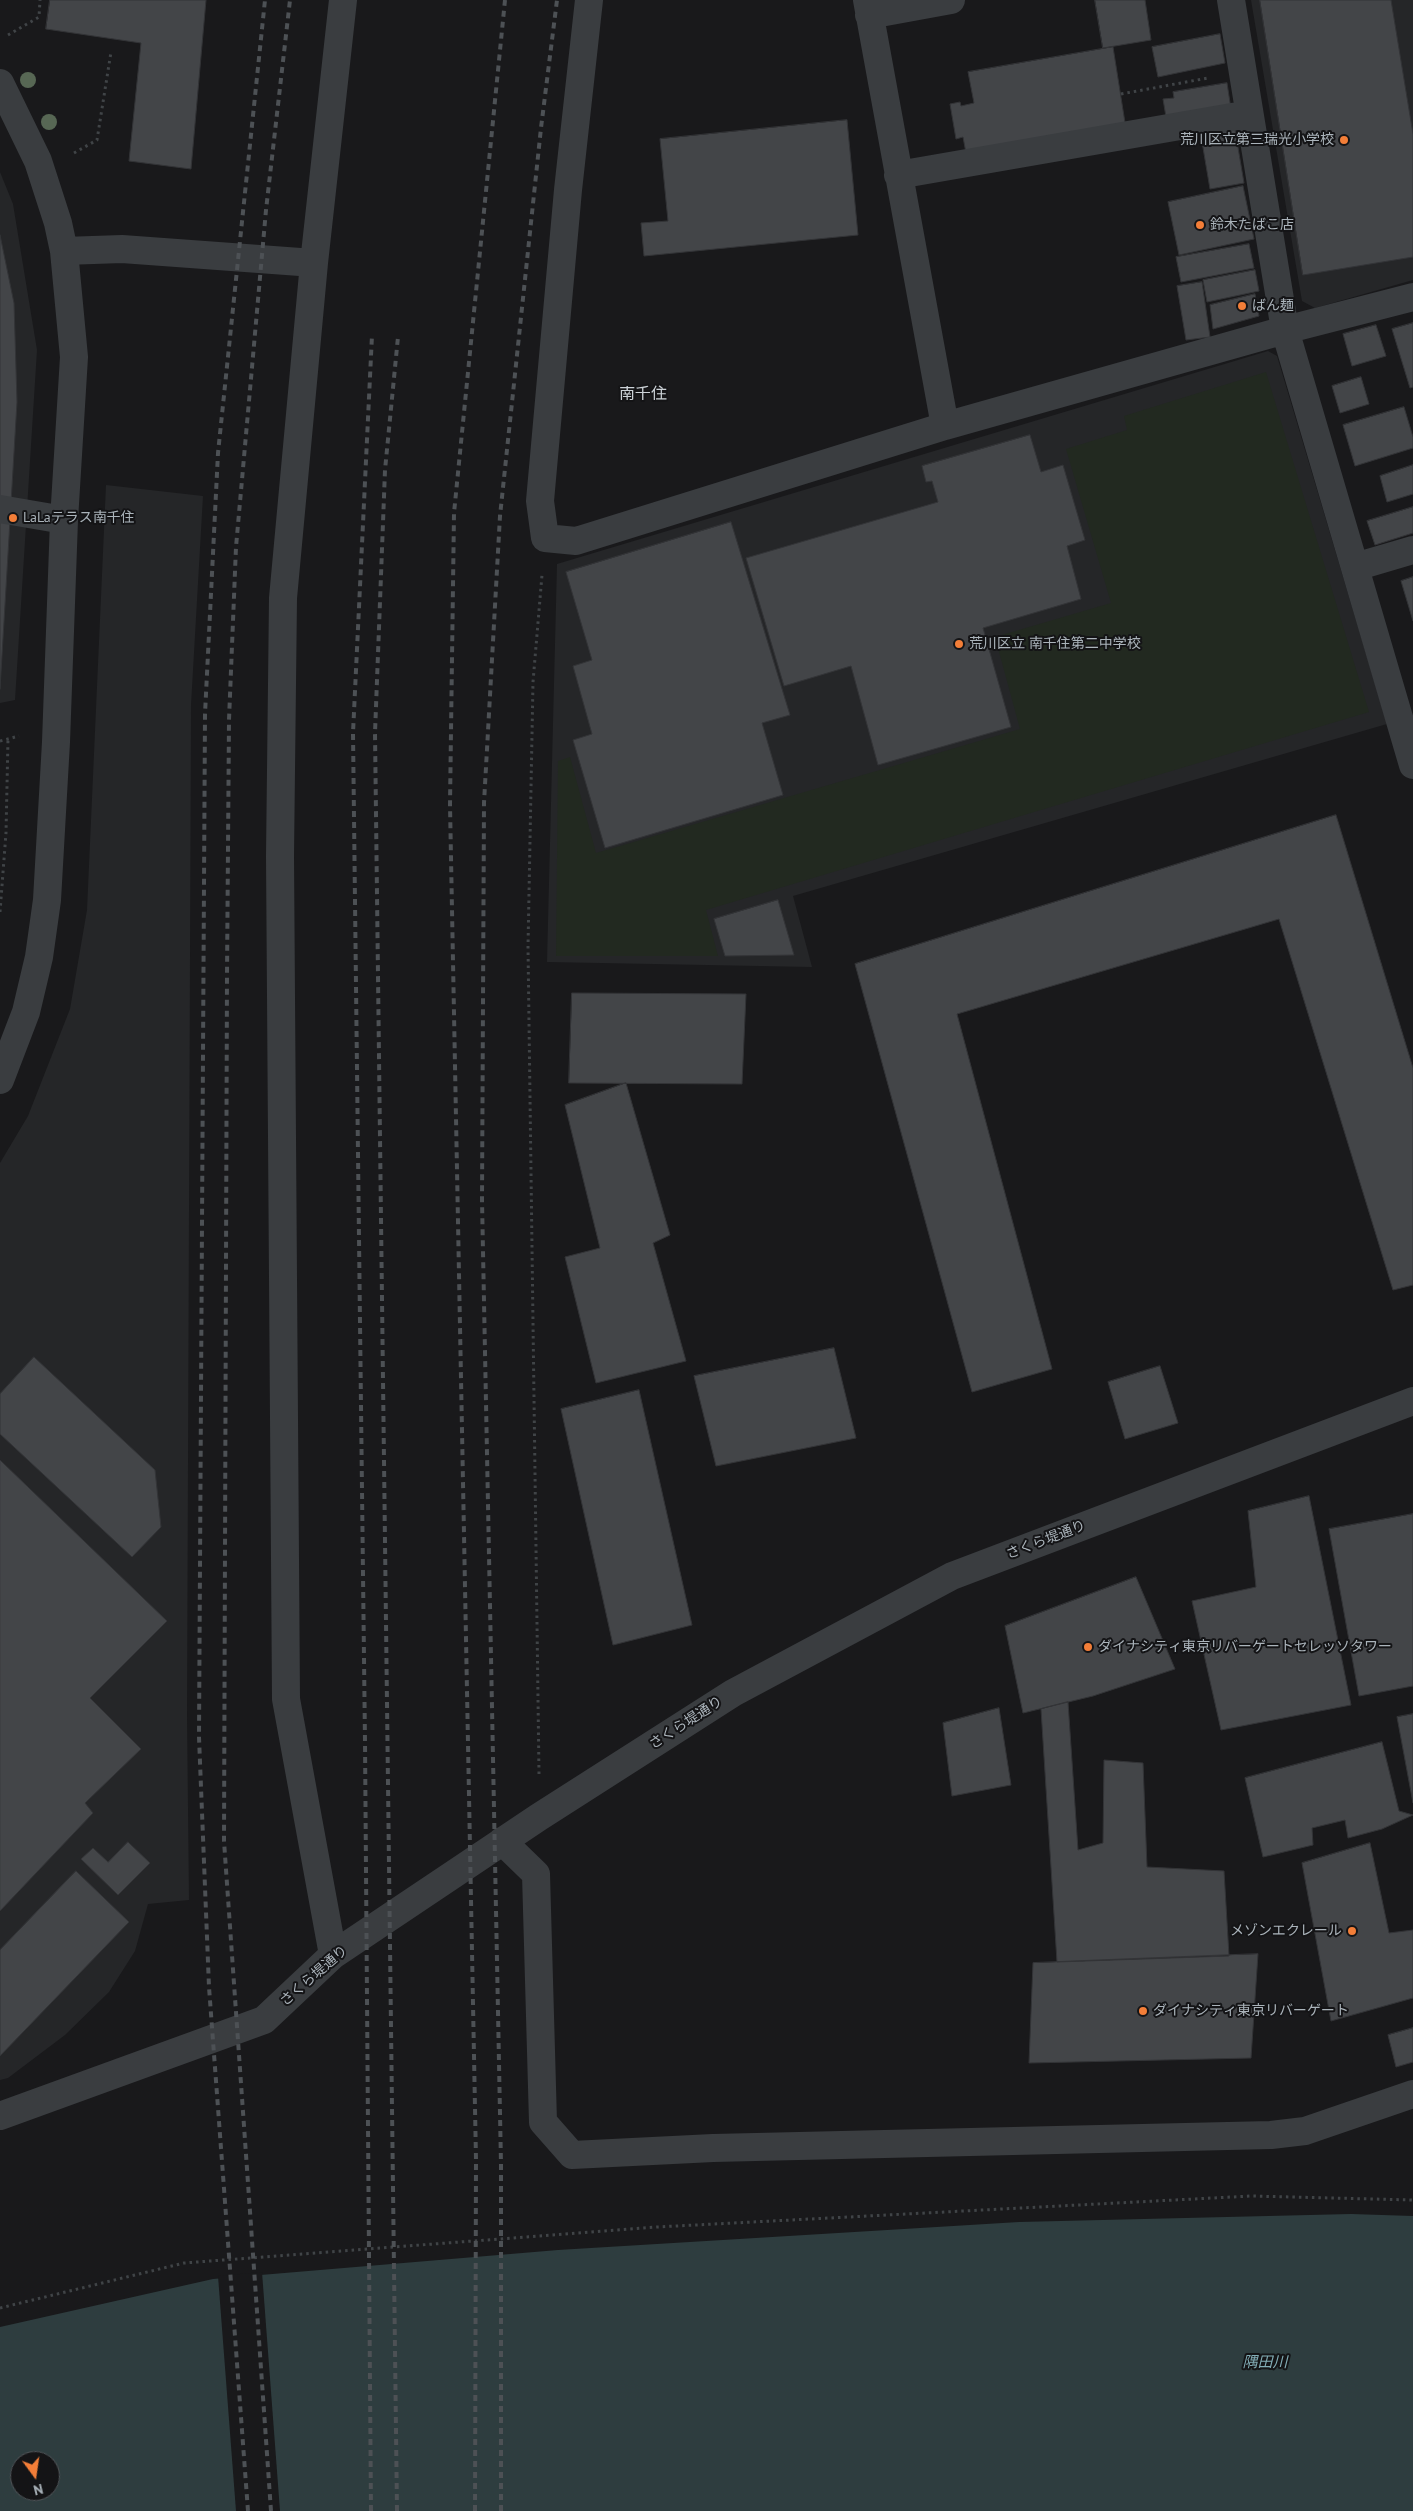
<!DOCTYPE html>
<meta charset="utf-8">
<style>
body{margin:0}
#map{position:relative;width:1413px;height:2511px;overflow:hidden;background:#19191b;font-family:"PT Sans",sans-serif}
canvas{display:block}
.north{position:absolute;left:10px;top:2451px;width:50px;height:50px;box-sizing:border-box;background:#141416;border:1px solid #505458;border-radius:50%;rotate:166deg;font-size:14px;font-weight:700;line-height:20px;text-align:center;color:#abb4bb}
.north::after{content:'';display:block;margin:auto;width:18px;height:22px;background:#f37e38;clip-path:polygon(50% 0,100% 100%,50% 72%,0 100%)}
</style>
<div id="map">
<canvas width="1413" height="2511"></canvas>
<div class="north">N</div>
</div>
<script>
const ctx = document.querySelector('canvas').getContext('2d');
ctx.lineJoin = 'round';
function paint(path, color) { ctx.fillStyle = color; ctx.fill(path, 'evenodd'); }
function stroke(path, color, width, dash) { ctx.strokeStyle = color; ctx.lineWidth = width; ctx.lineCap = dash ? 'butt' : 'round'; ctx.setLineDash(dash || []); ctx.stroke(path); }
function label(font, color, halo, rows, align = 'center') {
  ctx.font = font + ' "PT Sans","Noto Sans JP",sans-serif'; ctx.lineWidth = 4; ctx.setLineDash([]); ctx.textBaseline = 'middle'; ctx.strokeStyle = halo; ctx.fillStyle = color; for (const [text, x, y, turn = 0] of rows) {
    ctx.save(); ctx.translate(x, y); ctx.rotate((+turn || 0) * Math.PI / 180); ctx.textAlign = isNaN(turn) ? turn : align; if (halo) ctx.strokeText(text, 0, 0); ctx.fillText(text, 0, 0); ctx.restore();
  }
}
paint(new Path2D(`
 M1251,0H1413V280L1315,308L1302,301Z
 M0,172L13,204L37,350L15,700L0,703Z
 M1268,351L1277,356L1387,724L793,896L812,967L547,962L557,564Z
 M106,485L203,496L191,705L187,1715L189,1900L148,1904L135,1951L109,1992L65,2035L8,2078L0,2080V1163L28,1116L70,1009L87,910Z`), '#252628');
paint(new Path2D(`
 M1266,372L1369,712L706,910L718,956H556L558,761L570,757L596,853L1020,729L995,637L1111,603L1066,449L1127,430L1124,416Z`), '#222920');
paint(new Path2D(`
 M1351,2214L1413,2216V2511H0V2327L213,2279L558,2250L1019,2222ZM20,2461H50V2491H20Z`), '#2e3d3f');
paint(new Path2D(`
 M262,2272L280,2511H236L218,2276Z`), '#19191b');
const building = new Path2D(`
 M50,0H206L191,169L129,161L141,43L46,29Z
 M1095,0H1145L1151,40L1103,48Z
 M1260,0H1391L1413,134V257L1303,275Z
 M1220,34L1225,63L1158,77L1152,47Z
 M1113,47L1126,129L966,153L963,137L956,139L950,104L960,102L961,106L974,103L968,72Z
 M1227,83L1231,109L1166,117L1163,99L1174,98L1173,92Z
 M847,120L858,235L644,256L641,223L668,221L660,139Z
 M1234,124L1244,183L1210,189L1200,130Z
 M1243,186L1254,239L1179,255L1168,202Z
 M0,235L14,303L17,402L0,689Z
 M1249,244L1254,268L1181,282L1176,257Z
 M1255,270L1259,291L1207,302L1203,280Z
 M1202,282L1210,337L1186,340L1177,286Z
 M1255,294L1259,316L1213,329L1210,305Z
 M1413,323V387L1410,388L1392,329Z
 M1376,325L1386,356L1352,366L1343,334Z
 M1361,377L1369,404L1340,413L1332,386Z
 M1404,407L1413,437V448L1355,466L1343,425Z
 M1030,435L1041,472L1063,465L1085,540L1067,546L1081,599L983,628L1011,727L878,765L851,666L784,686L746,558L938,502L932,481L926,482L922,466Z
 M1413,465V494L1387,502L1380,476Z
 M1413,507V533L1375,545L1367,521Z
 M731,522L790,715L762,723L783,795L605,848L573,740L592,734L573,666L592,660L566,572Z
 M1413,577V621L1401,581Z
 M1336,815L1413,1068V1285L1393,1290L1279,919L957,1014L1052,1369L972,1392L855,964Z
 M778,900L794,955L725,956L714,919Z
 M572,993L746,994L742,1084L569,1083Z
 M626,1083L670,1235L653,1243L686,1361L596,1383L565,1257L600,1248L565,1105Z
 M834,1348L856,1438L716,1466L694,1376Z
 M34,1357L155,1470L161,1527L132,1557L0,1434V1394Z
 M1160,1366L1178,1423L1125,1439L1108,1382Z
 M639,1390L692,1625L613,1645L561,1409Z
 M0,1460L167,1621L90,1698L141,1749L85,1803L93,1813L0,1911Z
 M1309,1496L1351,1705L1221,1730L1192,1601L1256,1587L1248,1511Z
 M1413,1514V1686L1359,1696L1329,1529Z
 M1136,1577L1175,1669L1093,1696L1023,1713L1005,1626Z
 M1068,1702L1078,1850L1103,1843L1104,1760L1143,1763L1147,1867L1224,1871L1229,1956L1057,1962L1041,1709Z
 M999,1708L1011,1785L952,1796L943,1723Z
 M1413,1714V1803L1397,1717Z
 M1382,1742L1399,1811L1413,1815L1382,1829L1348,1838L1345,1820L1312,1828L1313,1845L1263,1857L1245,1778Z
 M128,1842L150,1863L118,1895L81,1859L93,1848L108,1862Z
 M1370,1843L1389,1933L1413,1930V1998L1331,2021L1302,1863Z
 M76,1871L129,1922L0,2056V1950Z
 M1258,1954L1251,2058L1029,2063L1033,1963Z
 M1413,2028V2062L1396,2067L1388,2035Z`);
paint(building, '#434548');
stroke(building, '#333437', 1);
stroke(new Path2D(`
 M8,35L39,17L40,0
 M1121,94L1208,78
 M74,153L97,140L111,52
 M0,741L19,736
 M0,912L6,833L8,739
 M539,1774L528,947L533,682L542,575
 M0,2308L184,2263L657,2227L1251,2196L1413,2200`), '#404447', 3, [2.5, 4]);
stroke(new Path2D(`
 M589,0L568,190L540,501L545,538L576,541L945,426L1285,330L1413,297
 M867,0L945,426
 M1231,0L1285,330L1413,765
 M869,15L951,0
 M0,83L38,161L58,223L64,251L74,357L64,520L56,742L47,900L39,957L26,1012L0,1080
 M898,175L1249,114
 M64,251L122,249L314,263
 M0,509L64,520
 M1355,567L1413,550
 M502,1841L536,1874L543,2122L572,2155L713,2148L1271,2135L1305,2131L1413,2094
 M333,1955L286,1699L280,856L283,598L314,263L343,0
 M0,2116L264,2020L333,1955L539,1817L733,1693L952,1576L1413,1401`), '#3a3d40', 28);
stroke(new Path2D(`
 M248,2511L209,1987L199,1737L205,714L218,453L265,0
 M271,2511L224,1841L227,975L229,720L236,547L266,210L290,0
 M371,2511L365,1742L353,733L372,335
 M397,2511L375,733L385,470L398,337
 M475,2511L476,2160L450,805L454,513L505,0
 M501,2511V2164L482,1200L484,803L500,516L541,128L557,0`), '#4d5155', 4, [6, 5]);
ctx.fillStyle = '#576754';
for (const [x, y] of [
 [28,80],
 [49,122]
]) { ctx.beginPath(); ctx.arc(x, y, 8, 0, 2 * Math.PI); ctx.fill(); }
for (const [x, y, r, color] of [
 [1344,140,5,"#f37e38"],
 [1200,225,5,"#f37e38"],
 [1242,306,5,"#f37e38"],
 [13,518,5,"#f37e38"],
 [959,644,5,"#f37e38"],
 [1088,1647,5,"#f37e38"],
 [1352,1931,5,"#f37e38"],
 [1143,2011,5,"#f37e38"]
]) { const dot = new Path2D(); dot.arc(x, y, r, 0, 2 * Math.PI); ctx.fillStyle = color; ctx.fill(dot); stroke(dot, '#141416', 2); }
label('14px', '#abb4bb', '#141416', [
 ["荒川区立第三瑞光小学校",1334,140,"right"],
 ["鈴木たばこ店",1210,225],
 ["ばん麺",1252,306],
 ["LaLaテラス南千住",23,518],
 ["荒川区立 南千住第二中学校",969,644],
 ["ダイナシティ東京リバーゲートセレッソタワー",1098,1647],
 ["メゾンエクレール",1342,1931,"right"],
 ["ダイナシティ東京リバーゲート",1153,2011]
], 'left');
label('14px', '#abb4bb', '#141416', [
 ["さくら堤通り",1046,1540,-21],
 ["さくら堤通り",686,1723,-33],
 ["さくら堤通り",314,1976,-41]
]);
label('italic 15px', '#82acb5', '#141416', [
 ["隅田川",1265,2363]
]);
label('16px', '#ccd2d7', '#141416', [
 ["南千住",643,394]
]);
</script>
